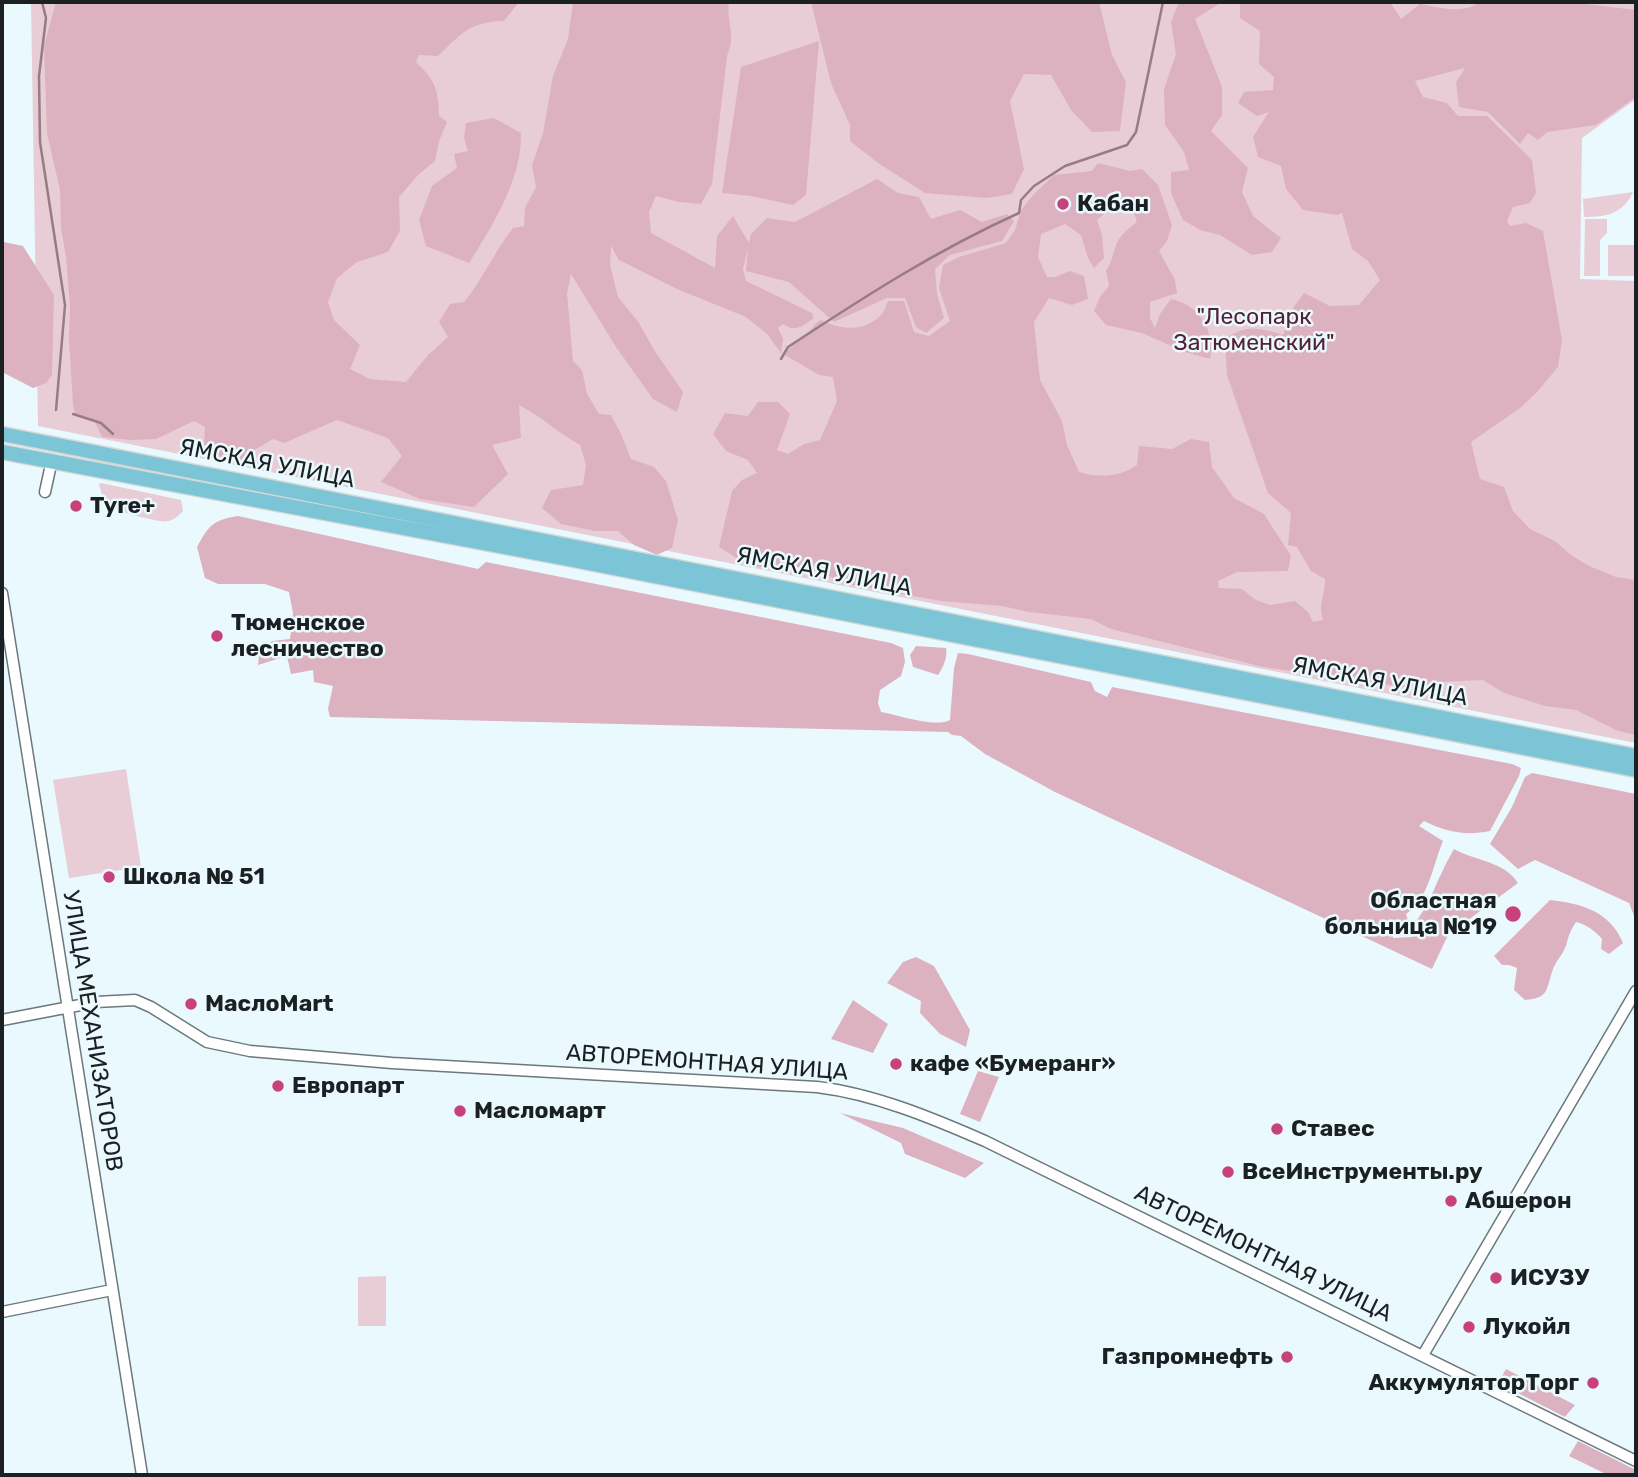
<!DOCTYPE html>
<meta charset="utf-8">
<style>
body{margin:0}
#map{position:relative;width:1638px;height:1477px;overflow:hidden;background:#eaf9fe;font-family:Rubik,sans-serif}
canvas{display:block}
.frame{position:absolute;inset:0;border:4px solid #1b2022;pointer-events:none}
</style>
<div id="map">
<canvas width="1638" height="1477"></canvas>
<div class="frame"></div>
</div>
<script>
const ctx = document.querySelector('canvas').getContext('2d');
ctx.lineJoin = 'round';
function paint(path, color) { ctx.fillStyle = color; ctx.fill(path, 'evenodd'); }
function stroke(path, color, width, dash) { ctx.strokeStyle = color; ctx.lineWidth = width; ctx.lineCap = dash ? 'butt' : 'round'; ctx.setLineDash(dash || []); ctx.stroke(path); }
function label(font, color, halo, rows, align = 'center') {
  ctx.font = font + ' Rubik,sans-serif'; ctx.lineWidth = 5; ctx.setLineDash([]); ctx.textBaseline = 'middle'; ctx.strokeStyle = halo; ctx.fillStyle = color; for (const [text, x, y, turn = 0] of rows) {
    ctx.save(); ctx.translate(x, y); ctx.rotate((+turn || 0) * Math.PI / 180); ctx.textAlign = isNaN(turn) ? turn : align; if (halo) ctx.strokeText(text, 0, 0); ctx.fillText(text, 0, 0); ctx.restore();
  }
}
paint(new Path2D(`
 M31,2H1636V99L1582,138L1580,279L1636,281V743L38,426Z
 M1633,192C1623,214 1606,217 1584,217L1583,199Z
 M1585,219H1607V233L1600,240V276H1584Z
 M1608,245H1636V276H1608Z
 M101,483L181,500L183,511C181,513 176,518 174,519C166,524 155,520 146,518C126,514 103,508 99,484Z
 M126,769L141,867L69,878L53,780Z
 M386,1276V1326H358V1277Z`), '#e8cdd6');
paint(new Path2D(`
 M56,2H519L504,21C469,22 462,33 438,56L419,55L416,62C436,81 438,89 439,116L447,122L439,141L435,161L419,174L399,197L400,231L388,252L357,262L337,278L328,302L334,320L360,345L350,369L370,379L406,382L428,355L448,337L439,322L450,304L464,302C483,279 494,252 513,228L524,226L525,208L536,187L532,165L543,133L553,76L568,39L573,2H729C726,24 737,34 727,56L712,184L701,204L679,202L656,196L649,212L651,233L715,268L717,236L733,216L749,243L751,234L767,218L795,222L877,179L898,193L919,197L931,219L960,210L982,222L1007,214L1014,221L1002,241L950,255L935,269L937,294L944,318L926,333L916,327L905,298H887L834,322L789,282L746,271L748,249L743,269L746,281L812,313L814,318C803,326 796,333 783,324L778,328L783,339L781,353L767,334L746,317L677,289L619,260L611,246L610,265L618,297L639,323L656,353L683,392L677,412L653,399L616,347L571,274L567,293L573,361L582,370L587,394L599,414L611,415L621,434L631,459L654,467L666,481L678,520L672,548L657,555L634,545L618,531H595L561,524L542,508L551,490L583,485L586,465L580,445C558,433 541,416 519,405L521,438L492,445L508,474L474,507L420,499L381,482L402,456L388,438L337,420L284,443L273,439L254,450L246,463L214,458L204,445L205,427L194,421L156,439L131,440L102,437L94,420L75,415L73,405L69,339L70,306L66,257L61,228L60,190L47,133L44,46Z
 M811,2H1099L1112,55L1126,82L1120,131L1092,132L1071,110L1051,75L1024,74L1010,101L1024,169L1012,194L987,198L925,193L878,163L850,141V125L831,83Z
 M1179,2H1390L1401,19L1420,4C1438,7 1464,15 1479,2H1569L1636,10V97L1596,125L1547,132L1538,140L1528,133L1520,144L1488,112L1459,107L1456,82L1465,68L1415,81L1423,97L1447,103L1458,116H1487L1532,160L1536,193L1530,203L1513,207L1507,221L1510,226L1526,223L1543,231L1562,340L1558,367L1537,392L1520,408L1471,442L1480,479L1504,487L1513,511L1530,529L1555,541L1571,555L1589,566L1616,577L1636,580V735L1618,731L1576,710L1545,706L1504,693L1483,680L1437,682L1418,689L1263,667L1111,629L1091,619L1029,612L1002,606L941,601L848,584L804,566L790,569L749,566L719,547L732,491L742,480L757,473L748,460L726,451L713,434L725,413L748,416L758,402H778L790,414L777,450L788,454L804,444L820,440L837,401L833,377L819,375L785,355C792,342 799,343 808,333C814,327 813,324 821,320C840,330 864,332 880,316C884,313 886,305 888,301H904L914,332L929,336L950,321L939,288L943,265L959,257L1006,243L1015,230L1021,210L1034,194L1054,175L1092,171L1098,163L1130,171L1142,169L1158,185L1172,225L1167,241L1159,251L1175,280L1177,293L1150,302V318L1155,328L1160,314L1171,299C1199,304 1216,332 1210,359L1185,352L1142,333L1106,325L1094,311L1100,297L1109,286L1106,270C1113,262 1112,253 1117,243C1121,234 1129,228 1137,222L1133,210L1111,208L1097,220L1102,235L1104,258L1094,268L1088,258L1081,235L1065,224L1041,234L1038,257L1047,277H1055L1070,271L1084,276L1088,299L1072,305L1049,298L1034,322L1040,380L1062,421L1067,445L1079,472C1098,478 1121,477 1137,465L1139,446L1172,449L1191,439L1209,442L1212,467L1234,498L1264,514L1291,556L1288,571L1237,572L1218,581L1219,588L1242,589L1256,600L1270,605L1295,601L1308,612L1313,622L1323,620C1318,601 1325,597 1325,579L1311,571L1297,547L1288,545L1291,513L1268,493L1227,375L1225,340C1244,323 1261,328 1283,335L1293,308L1304,293L1330,306L1359,305L1380,280L1368,261L1352,249L1342,213L1337,215L1303,210L1286,189L1281,166L1258,157L1253,137L1269,112L1257,116L1238,103L1244,92L1273,90L1274,77L1259,64L1260,31L1240,18V2H1222L1195,19L1222,87V115L1211,131L1248,168L1242,192L1253,216L1281,238L1272,252L1252,255L1220,235L1200,230L1183,220L1171,193V172L1189,170L1184,152L1165,125L1164,89L1176,54L1171,22Z
 M819,41L806,195L793,205L751,196L722,193L741,67Z
 M494,118L521,133C522,179 493,225 469,263L426,246L419,220L432,186L457,168L454,154L468,151L464,138L466,123Z
 M4,242L23,246L54,295L52,375L46,383L33,388L2,372V245Z
 M238,516L478,569L486,562L891,643L903,648L905,662L901,676L880,690L878,703L881,712C898,715 935,728 950,720L954,668L958,653L968,654L1091,682L1095,691L1107,697L1112,687L1512,764L1521,768L1519,776L1490,831C1465,836 1446,832 1424,821L1419,826L1443,841C1433,864 1429,899 1406,914L1408,921L1393,931V938L1412,937C1412,923 1423,913 1429,901C1437,883 1444,866 1454,849C1475,861 1504,861 1518,883L1448,935L1432,969L1055,792L985,754L961,736L952,735L948,732L330,717L328,709L333,686L314,682L313,670L291,674L287,656L258,665L259,656L272,641L290,639L293,613L289,592L265,584H218L205,578L197,547C209,525 213,520 238,516Z
 M916,646L946,648C948,657 943,668 938,675L913,667L910,655Z
 M1532,773L1636,794V921L1629,903L1535,860L1518,869L1490,844L1512,807L1525,777Z
 M1550,900C1581,903 1611,912 1623,943L1609,954L1601,949L1602,939C1595,931 1586,924 1576,922C1571,930 1569,934 1567,942C1565,953 1555,961 1552,972C1546,991 1548,998 1525,1000L1514,990L1517,968L1509,965H1502L1494,956Z
 M916,957L934,966L970,1030L966,1047L940,1034L920,1013L921,1001L887,983L903,962Z
 M853,1000L888,1024L873,1053L831,1039Z
 M978,1071L999,1077L980,1122L960,1114Z
 M840,1113L903,1128L984,1163L965,1178L905,1154L901,1143Z
 M1506,1369L1575,1405L1565,1417L1498,1383Z
 M1578,1441L1636,1470V1475H1608L1569,1456Z`), '#ddb2c0');
stroke(new Path2D(`
 M42,2L46,18L39,76L40,142L65,305L56,410
 M781,359L788,347C864,297 935,251 1019,213L1021,200L1034,186L1065,166L1127,145L1136,132L1163,2
 M73,414L101,423L113,434`), '#977b85', 2.5);
const minor = new Path2D(`
 M45,492L52,460
 M2,593L142,1475
 M2,1020L96,1002L135,1000L151,1007L207,1042L250,1051L392,1063L817,1087C875,1094 932,1118 985,1141L1636,1461
 M2,1312L112,1290
 M1423,1355L1636,991`);
const major = new Path2D(`
 M2,434L1636,756
 M2,452L569,559L1636,770`);
stroke(minor, '#6b787c', 13);
stroke(major, '#d6d7d7', 17);
stroke(minor, '#fff', 10);
stroke(major, '#7cc5d6', 14);
for (const [x, y, r, color] of [
 [1063,204,7,"#c8407c"],
 [76,506,7,"#c8407c"],
 [217,636,7,"#c8407c"],
 [109,877,7,"#c8407c"],
 [1513,914,9,"#c8407c"],
 [191,1004,7,"#c8407c"],
 [896,1064,7,"#c8407c"],
 [278,1086,7,"#c8407c"],
 [460,1111,7,"#c8407c"],
 [1277,1129,7,"#c8407c"],
 [1228,1172,7,"#c8407c"],
 [1451,1201,7,"#c8407c"],
 [1496,1278,7,"#c8407c"],
 [1469,1327,7,"#c8407c"],
 [1287,1357,7,"#c8407c"],
 [1593,1383,7,"#c8407c"]
]) { const dot = new Path2D(); dot.arc(x, y, r, 0, 2 * Math.PI); ctx.fillStyle = color; ctx.fill(dot); stroke(dot, '#eaf9fe', 2.5); }
label('bold 23px', '#1b2022', '#eaf9fe', [
 ["Кабан",1077,204],
 ["Tyre+",90,506],
 ["Тюменское",231,623],
 ["лесничество",231,649],
 ["Школа № 51",123,877],
 ["Областная",1497,901,"right"],
 ["больница №19",1497,927,"right"],
 ["МаслоMart",205,1004],
 ["кафе «Бумеранг»",910,1064],
 ["Европарт",292,1086],
 ["Масломарт",474,1111],
 ["Ставес",1291,1129],
 ["ВсеИнструменты.ру",1242,1172],
 ["Абшерон",1465,1201],
 ["ИСУЗУ",1510,1278],
 ["Лукойл",1483,1327],
 ["Газпромнефть",1273,1357,"right"],
 ["АккумуляторТорг",1579,1383,"right"]
], 'left');
label('23px', '#552036', '#eaf9fe', [
 ["\"Лесопарк",1254,317],
 ["Затюменский\"",1254,343]
]);
label('23px', '#1b2022', '#eaf9fe', [
 ["ЯМСКАЯ УЛИЦА",267,464,11],
 ["ЯМСКАЯ УЛИЦА",824,572,11],
 ["ЯМСКАЯ УЛИЦА",1380,682,11],
 ["УЛИЦА МЕХАНИЗАТОРОВ",92,1031,81],
 ["АВТОРЕМОНТНАЯ УЛИЦА",707,1063,4],
 ["АВТОРЕМОНТНАЯ УЛИЦА",1263,1254,26]
]);
</script>
